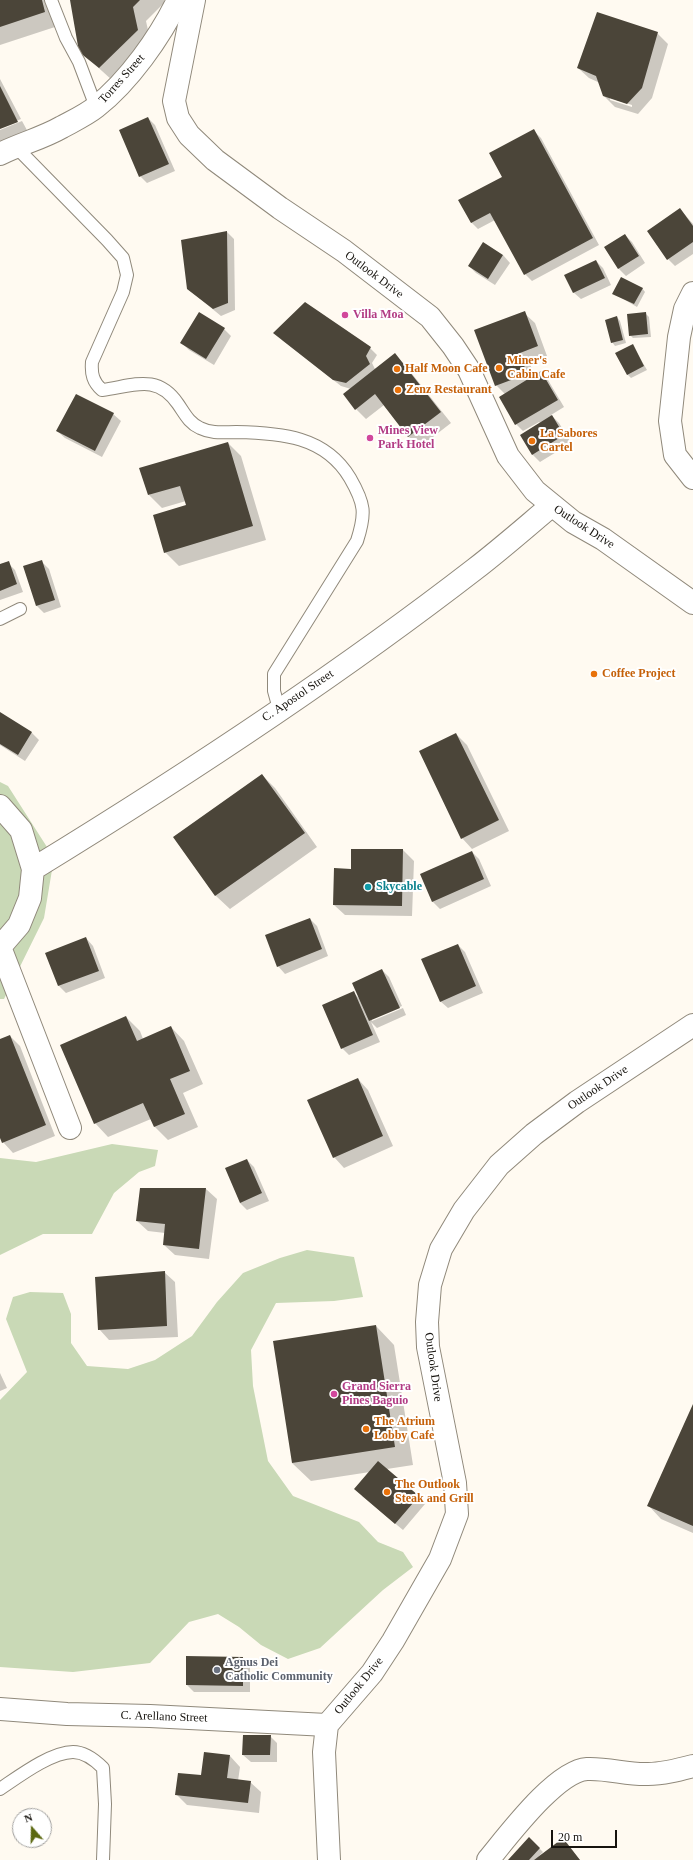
<!DOCTYPE html>
<style>
body{margin:0}
#map{position:relative;width:693px;height:1860px;overflow:hidden;background:#fffaf1;font-family:"Times New Roman",serif}
canvas{display:block}
.north{position:absolute;left:12px;top:1808px;width:40px;height:40px;box-sizing:border-box;background:#fff;border:1px solid #a2a19f;border-radius:50%;rotate:340deg;font-size:11px;font-weight:700;line-height:16px;text-align:center;color:#16130e}
.north::after{content:'';display:block;margin:auto;width:14px;height:18px;background:#5b6810;clip-path:polygon(50% 0,100% 100%,50% 72%,0 100%)}
.scale{position:absolute;left:551px;top:1830px;width:66px;height:18px;box-sizing:border-box;border:2px solid #16130e;border-top:0;padding-left:5px;font-size:12px;line-height:14px;white-space:nowrap;color:#16130e;-webkit-text-stroke:3px #fff;paint-order:stroke}
</style>
<div id="map">
<canvas width="693" height="1860"></canvas>
<div class="north">N</div>
<div class="scale">20 m</div>
</div>
<script>
const ctx = document.querySelector('canvas').getContext('2d');
ctx.lineJoin = 'round';
function paint(path, color) { ctx.fillStyle = color; ctx.fill(path, 'evenodd'); }
function stroke(path, color, width, dash) { ctx.strokeStyle = color; ctx.lineWidth = width; ctx.lineCap = dash ? 'butt' : 'round'; ctx.setLineDash(dash || []); ctx.stroke(path); }
function label(font, color, halo, rows, align = 'center') {
  ctx.font = font + ' "Times New Roman",serif'; ctx.lineWidth = 4; ctx.setLineDash([]); ctx.textBaseline = 'middle'; ctx.strokeStyle = halo; ctx.fillStyle = color; for (const [text, x, y, turn = 0] of rows) {
    ctx.save(); ctx.translate(x, y); ctx.rotate((+turn || 0) * Math.PI / 180); ctx.textAlign = isNaN(turn) ? turn : align; if (halo) ctx.strokeText(text, 0, 0); ctx.fillText(text, 0, 0); ctx.restore();
  }
}
paint(new Path2D(`
 M0,782L8,786L54,858L44,918L4,999H0Z
 M112,1144L158,1150L155,1166L139,1172L114,1193L92,1234H43L0,1255V1158L36,1162Z
 M307,1250L354,1257L363,1297L334,1301L276,1303L251,1350L253,1386L268,1461L293,1496L359,1522L378,1542L403,1552L413,1567L383,1590L320,1648L288,1659L261,1645L239,1627L218,1614L189,1622L150,1663L73,1672L0,1667V1400L27,1372L6,1319L13,1297L30,1292L63,1293L71,1314V1343L87,1366L128,1369L155,1360L192,1336L217,1302L243,1273L280,1258Z`), '#c9d9b6');
paint(new Path2D(`
 M0,0H50L58,26L0,45Z
 M71,0H164V3L146,21L151,44L113,81L80,51Z
 M657,33L668,44L652,98L638,114L615,107L604,96L600,83L589,78L578,68ZM610,98L632,105V107L610,100Z
 M0,79L21,119L0,128Z
 M148,118L155,125L175,171L147,183L140,176Z
 M22,121L28,132L0,144V130Z
 M534,131L541,138L599,245L532,281L525,274L495,220L478,229L471,222Z
 M680,209L693,224V254L675,266L668,259Z
 M227,232L234,239L235,310L221,316L188,289Z
 M625,235L632,242L645,263L626,276L619,269L605,248Z
 M503,255L510,263L495,285L476,273L469,266Z
 M596,261L603,268L611,285L581,299L573,292Z
 M642,288L645,292L637,307L613,293Z
 M524,313L535,323L547,356L530,363L534,377L541,373L548,380L564,407L551,415L559,423L571,443L540,462L533,455L521,435L540,423L539,422L523,431L516,424L500,397L505,394L496,385Z
 M645,313L649,317L651,337L633,338L630,335Z
 M617,317L620,321L626,343L615,346L612,342Z
 M224,329L231,336L214,365L189,350L182,343Z
 M282,340L370,348L377,355L372,363L375,369L395,355L405,365L451,423L420,447L409,437L384,405L366,419L356,409L351,389L341,386Z
 M633,346L647,370L631,378L627,374Z
 M113,414L121,421L102,457L65,438L57,431Z
 M228,443L241,456L266,540L179,566L165,552L187,506L186,501L162,508L149,495Z
 M42,562L49,569L61,607L44,613L37,606Z
 M8,563L15,570L23,592L0,600V566Z
 M0,713L32,733L39,740L25,761L0,745Z
 M456,734L467,745L509,831L472,849L462,838Z
 M262,775L275,788L317,847L230,909L216,896L174,837Z
 M403,850L414,861L412,916L345,915L334,905L352,870Z
 M472,852L479,859L491,886L440,909L433,902L421,875Z
 M310,919L317,926L328,956L285,974L278,966Z
 M86,938L93,946L105,978L66,993L59,986L47,953Z
 M458,945L465,952L483,993L448,1008L440,1001Z
 M382,970L389,977L402,1006L372,1019V1021L403,1008L406,1015L377,1028L371,1022L380,1042L349,1055L342,1048L354,993L359,998Z
 M126,1017L140,1031L143,1039L171,1027L184,1041L203,1084L183,1093L198,1127L168,1140L155,1127L151,1119L108,1137L95,1123Z
 M10,1036L20,1046L55,1136L13,1153L3,1142L0,1135V1040Z
 M358,1079L368,1090L393,1146L344,1168L334,1157Z
 M247,1160L254,1167L269,1201L247,1210L240,1203Z
 M141,1189H206L217,1199L209,1259L175,1255L164,1245L165,1233L148,1231L137,1221Z
 M164,1272L175,1282L178,1337L109,1340L99,1329Z
 M376,1326L394,1345L413,1465L387,1469L425,1504L403,1530L362,1496L370,1472L311,1481L292,1463Z
 M0,1373L7,1388L0,1391Z
 M693,1406V1533L661,1519L648,1505Z
 M243,1658L250,1665V1692H194L187,1685Z
 M270,1736L277,1743V1762H251L243,1755Z
 M230,1756L240,1767L238,1781L250,1782L261,1792L259,1813L187,1805L176,1794Z
 M529,1838L543,1852L539,1856L563,1840L580,1860H509Z`), '#0003');
paint(new Path2D(`
 M0,0H42L45,12L0,27Z
 M70,0H140L133,7L138,30L99,68L79,52Z
 M597,12L658,32L642,88L627,104L603,96L596,76L577,68Z
 M0,86L18,122L0,129Z
 M148,117L169,164L139,177L119,130Z
 M534,129L593,238L524,275L490,213L471,223L458,200L502,177L489,153Z
 M680,208L693,226V242L667,260L647,231Z
 M227,231L228,303L213,309L187,289L181,240Z
 M625,234L639,256L618,269L604,247Z
 M483,242L503,255L488,279L468,266Z
 M596,260L605,278L573,293L564,275Z
 M621,277L643,288L634,304L612,294Z
 M305,302L371,347L366,356L370,364L346,383L333,380L273,333Z
 M525,311L538,346L520,353L527,374L495,386L474,330Z
 M199,312L225,328L206,359L180,343Z
 M646,312L648,334L629,336L627,314Z
 M617,316L623,340L611,343L605,320Z
 M633,344L644,366L627,375L615,353Z
 M395,353L441,412L408,437L375,394L355,410L343,394Z
 M541,371L558,400L515,425L499,397Z
 M76,394L114,413L95,451L56,431Z
 M552,415L564,435L532,455L520,435Z
 M228,442L253,526L164,553L153,515L186,505L180,486L148,495L139,468Z
 M42,560L55,600L36,606L23,566Z
 M9,561L17,584L0,591V564Z
 M0,712L32,732L18,755L0,744Z
 M456,733L499,820L461,839L419,751Z
 M262,774L305,833L215,896L173,837Z
 M351,849H403L402,906L333,905L334,868L351,869Z
 M472,851L484,879L432,902L420,874Z
 M310,918L322,949L277,967L265,935Z
 M86,937L99,971L58,986L45,953Z
 M458,944L476,986L440,1002L421,959Z
 M382,969L400,1008L369,1021L352,983Z
 M354,991L373,1035L341,1049L322,1005Z
 M126,1016L137,1041L171,1026L190,1071L170,1079L185,1114L154,1127L143,1103L94,1124L60,1045Z
 M10,1035L46,1125L2,1143L0,1138V1039Z
 M358,1078L383,1136L333,1158L307,1100Z
 M247,1159L262,1193L240,1203L225,1168Z
 M140,1188H206L199,1249L163,1245L165,1224L136,1221Z
 M165,1271L167,1326L98,1330L95,1277Z
 M376,1325L395,1447L292,1463L273,1341Z
 M693,1404V1526L647,1506Z
 M378,1461L419,1496L395,1524L354,1489Z
 M186,1656L243,1657V1686L186,1685Z
 M243,1735H271L270,1755H242Z
 M204,1752L230,1755L227,1778L251,1781L248,1803L175,1795L178,1773L201,1775Z
 M529,1837L540,1848L529,1860H508Z
 M563,1838L580,1860H534Z`), '#4b4539');
const lane = new Path2D(`
 M51,0L66,38L79,62L96,107
 M16,147L107,240L123,258L127,275L123,292L92,362C91,374 93,382 102,390C133,386 157,373 178,404C185,414 189,423 200,428C212,434 224,432 236,432C281,433 325,436 350,478C365,504 366,513 357,541L274,674V691L279,709
 M0,619L20,609
 M0,1789C18,1777 51,1752 73,1752C84,1752 95,1760 103,1768L105,1804L103,1860`);
const street = new Path2D(`
 M0,154C20,144 43,138 62,127C73,121 86,115 96,107C129,81 160,37 178,0
 M693,293L685,309L679,337L670,421L675,455L693,478
 M0,806L21,830L33,869L30,898L19,925L0,947
 M33,869C185,776 334,678 475,569C501,549 526,527 551,506
 M0,947L70,1128
 M0,1709L67,1714L150,1716L327,1725`);
const secondary = new Path2D(`
 M194,0L174,101L178,118L189,135L215,160L280,208L344,251L430,317L453,346L469,370L508,456L535,491L573,522L603,539L693,603
 M329,1860L324,1752L327,1725L372,1673L393,1641L440,1559L457,1514L455,1483L428,1347L427,1322L430,1285L441,1249L464,1210L499,1165L534,1134L577,1102L693,1025
 M488,1860C508,1836 556,1771 587,1769C608,1768 628,1775 648,1774C663,1774 678,1770 693,1766`);
stroke(lane, '#90897b', 14);
stroke(street, '#90897b', 24);
stroke(secondary, '#90897b', 24);
stroke(lane, '#fff', 12);
stroke(street, '#fff', 22);
stroke(secondary, '#fff', 22);
for (const [x, y, r, color] of [
 [345,315,4,"#d1479c"],
 [499,368,4,"#e8710a"],
 [397,369,4,"#e8710a"],
 [398,390,4,"#e8710a"],
 [370,438,4,"#d1479c"],
 [532,441,4,"#e8710a"],
 [594,674,4,"#e8710a"],
 [368,887,4,"#0f9aa8"],
 [334,1394,4,"#d1479c"],
 [366,1429,4,"#e8710a"],
 [387,1492,4,"#e8710a"],
 [217,1670,4,"#6b7280"]
]) { const dot = new Path2D(); dot.arc(x, y, r, 0, 2 * Math.PI); ctx.fillStyle = color; ctx.fill(dot); stroke(dot, '#fff', 1.5); }
label('12px', '#16130e', '#fff', [
 ["Torres Street",122,79,-48],
 ["Outlook Drive",374,275,37],
 ["Outlook Drive",584,527,33],
 ["C. Apostol Street",298,696,-34],
 ["Outlook Drive",598,1088,-34],
 ["Outlook Drive",433,1367,82],
 ["Outlook Drive",359,1686,-51],
 ["C. Arellano Street",164,1717,2]
]);
label('bold 12px', '#b23c85', '#fff', [
 ["Villa Moa",353,315],
 ["Mines View",378,431],
 ["Park Hotel",378,445],
 ["Grand Sierra",342,1387],
 ["Pines Baguio",342,1401]
], 'left');
label('bold 12px', '#c56008', '#fff', [
 ["Miner's",507,361],
 ["Cabin Cafe",507,375],
 ["Half Moon Cafe",405,369],
 ["Zenz Restaurant",406,390],
 ["La Sabores",540,434],
 ["Cartel",540,448],
 ["Coffee Project",602,674],
 ["The Atrium",374,1422],
 ["Lobby Cafe",374,1436],
 ["The Outlook",395,1485],
 ["Steak and Grill",395,1499]
], 'left');
label('bold 12px', '#0d838f', '#fff', [
 ["Skycable",376,887]
], 'left');
label('bold 12px', '#5b616d', '#fff', [
 ["Agnus Dei",225,1663],
 ["Catholic Community",225,1677]
], 'left');
</script>
